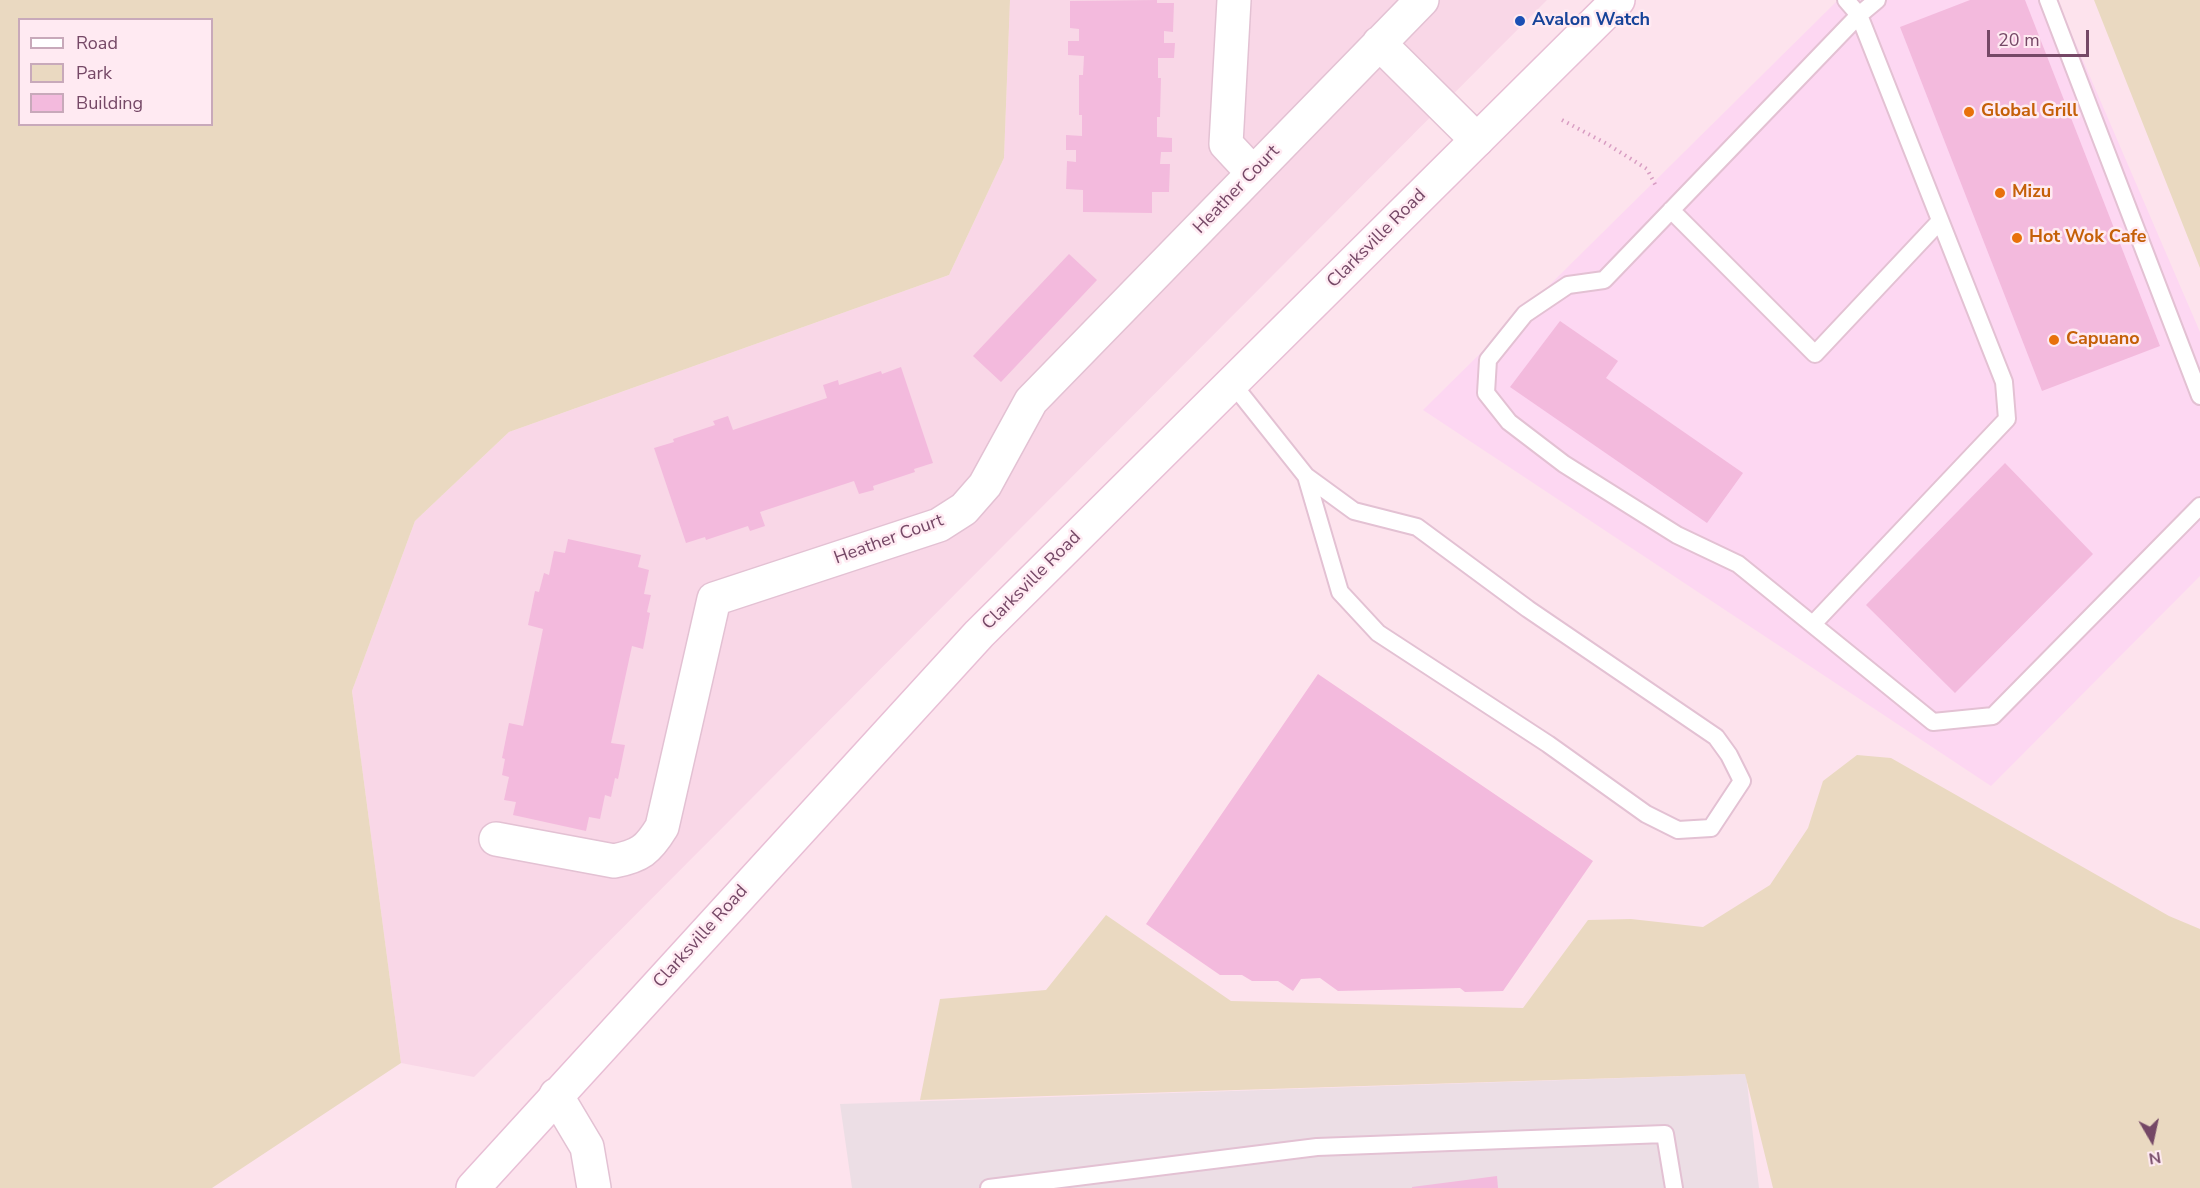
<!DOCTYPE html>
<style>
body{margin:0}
#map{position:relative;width:2200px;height:1188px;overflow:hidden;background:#fde3ed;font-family:"Nunito Sans",sans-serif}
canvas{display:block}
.legend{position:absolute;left:18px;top:18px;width:195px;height:108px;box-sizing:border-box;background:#ffeaf2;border:2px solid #c8a9ba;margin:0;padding:8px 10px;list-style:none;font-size:18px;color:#754866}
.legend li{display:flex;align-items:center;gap:12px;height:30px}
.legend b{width:30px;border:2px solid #c8a9ba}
.north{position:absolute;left:2122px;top:1110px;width:60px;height:60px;-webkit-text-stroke:4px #ffeaf2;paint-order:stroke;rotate:171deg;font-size:16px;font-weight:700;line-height:24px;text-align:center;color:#754866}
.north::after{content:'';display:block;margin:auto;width:21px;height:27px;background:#754866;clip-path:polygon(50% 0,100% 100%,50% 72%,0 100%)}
.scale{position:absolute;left:1987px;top:30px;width:102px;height:27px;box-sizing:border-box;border:3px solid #754866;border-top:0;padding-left:8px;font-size:18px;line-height:21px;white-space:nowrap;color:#754866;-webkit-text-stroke:4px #ffeaf2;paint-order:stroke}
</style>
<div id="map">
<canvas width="2200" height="1188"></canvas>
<ul class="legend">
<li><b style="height:8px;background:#fff"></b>Road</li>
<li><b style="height:16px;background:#ead9c1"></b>Park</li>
<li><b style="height:16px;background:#f3badd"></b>Building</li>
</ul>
<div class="north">N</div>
<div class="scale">20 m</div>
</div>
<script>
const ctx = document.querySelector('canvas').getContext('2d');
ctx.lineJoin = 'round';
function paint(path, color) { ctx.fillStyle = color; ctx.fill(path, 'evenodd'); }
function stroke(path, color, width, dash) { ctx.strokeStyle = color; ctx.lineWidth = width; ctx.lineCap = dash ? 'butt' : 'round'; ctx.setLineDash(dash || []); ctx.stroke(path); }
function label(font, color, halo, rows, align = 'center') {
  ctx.font = font + ' "Nunito Sans",sans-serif'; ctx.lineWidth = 5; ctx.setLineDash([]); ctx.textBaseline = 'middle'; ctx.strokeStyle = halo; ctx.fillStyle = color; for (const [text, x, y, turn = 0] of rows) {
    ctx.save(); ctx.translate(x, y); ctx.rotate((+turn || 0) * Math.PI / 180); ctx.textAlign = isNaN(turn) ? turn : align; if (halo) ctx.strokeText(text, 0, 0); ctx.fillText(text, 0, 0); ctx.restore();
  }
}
paint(new Path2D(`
 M1010,0H1547L474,1077L401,1063L352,691L415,521L509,432L949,275L1004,158Z`), '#f9d7e7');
paint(new Path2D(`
 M1838,0H2057L2200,332V576L1991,786L1423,410Z`), '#fdd7f2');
paint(new Path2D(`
 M1746,1074L1759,1188H852L840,1104Z`), '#ecdee5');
paint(new Path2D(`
 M0,0H1010L1004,158L949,275L509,432L415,521L352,691L401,1063L212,1188H0ZM20,20H212V124H20Z
 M2094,0H2200V268Z
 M1857,755L1891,758L2169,916L2200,929V1188H1773L1745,1074L920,1100L940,999L1046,990L1106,915L1231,1001L1523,1008L1588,920L1631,919L1703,927L1770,885L1808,828L1823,781Z`), '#ead9c1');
paint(new Path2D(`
 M1157,0V3H1174L1173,32L1164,31V43H1175L1174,58H1158V78H1161L1160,117H1157V137L1172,138V152H1161L1160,164H1170L1169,192H1152V213L1083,212V190L1066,189L1067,161L1076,162V150H1066V135L1082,136V115H1079V75H1083L1084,56L1068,55V41H1079V29L1070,28V1Z
 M1970,0H2025L2160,346L2042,391L1900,27Z
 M1069,254L1097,280L1001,382L973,356Z
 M1560,321L1618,361L1606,378L1743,473L1707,523L1510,387Z
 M901,367L933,463L914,469L915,472L873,486L874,490L859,494L854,481L760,512L765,526L750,531L748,526L706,540L705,537L686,543L654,448L674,442L673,439L715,425L713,421L728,416L733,430L827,398L823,385L838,380L839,385L881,371L882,374Z
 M2005,463L2093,554L1955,693L1866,605Z
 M568,539L641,555L638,567L649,570L644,594L651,595L647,612L650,613L643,649L632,646L611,743L625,745L618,779L615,778L611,797L605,795L600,819L589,817L586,831L513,815L516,802L504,800L509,777L502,775L505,759L502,758L509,723L523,726L543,629L528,625L535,591L539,592L544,573L549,575L554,551L565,553Z
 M1318,674L1593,861L1503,991L1465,992L1460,988L1338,991L1320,978L1301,979L1293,991L1278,981H1252L1242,975H1220L1146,924Z
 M1497,1176L1498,1188H1412V1187Z`), '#f3badd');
const lane = new Path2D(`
 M1846,0L1859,15L1877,0
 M2048,0L2200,396
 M1671,210L1815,354L1940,221
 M1232,383L1306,476L1354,511L1417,527L1528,609L1716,737L1729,755L1742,781L1711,828L1678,830L1646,814L1548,744L1378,633L1340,592L1306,476
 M1813,624L2007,419L2004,382L1859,15L1604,280L1568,285L1525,314L1488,360L1486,393L1509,422L1564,464L1677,535L1738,564L1933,722L1993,716L2200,506
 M989,1188L1317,1147L1665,1134L1674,1188`);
const street = new Path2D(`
 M1234,0L1226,144L1253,173
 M1379,43L1477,140
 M496,839L614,861C640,856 648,850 662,827L714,599L939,525L964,509L985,485L1031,401L1422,0
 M556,1095L587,1147L594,1188`);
const secondary = new Path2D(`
 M473,1188L979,634L1618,0`);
stroke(lane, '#e3c1d3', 20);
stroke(street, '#e3c1d3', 36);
stroke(secondary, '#e8bed5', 36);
stroke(new Path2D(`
 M1562,120L1607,144L1647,169L1657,188`), '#d89dc2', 4, [1.5, 4.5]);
stroke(lane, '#fff', 16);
stroke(street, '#fff', 33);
stroke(secondary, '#fff', 33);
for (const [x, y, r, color] of [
 [1520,21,6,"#1a4fb4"],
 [1969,112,6,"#e8710a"],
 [2000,193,6,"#e8710a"],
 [2017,238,6,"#e8710a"],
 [2054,340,6,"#e8710a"]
]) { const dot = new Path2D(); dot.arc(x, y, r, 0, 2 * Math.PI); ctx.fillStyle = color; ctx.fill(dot); stroke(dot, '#ffeaf2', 2); }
label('bold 18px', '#164399', '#ffeaf2', [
 ["Avalon Watch",1532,21]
], 'left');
label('bold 18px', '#c56008', '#ffeaf2', [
 ["Global Grill",1981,112],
 ["Mizu",2012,193],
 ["Hot Wok Cafe",2029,238],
 ["Capuano",2066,340]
], 'left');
label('18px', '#754866', '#ffeaf2', [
 ["Heather Court",1237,190,-46],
 ["Clarksville Road",1377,239,-45],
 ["Heather Court",889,540,-20],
 ["Clarksville Road",1032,581,-45],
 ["Clarksville Road",701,937,-48]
]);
</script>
